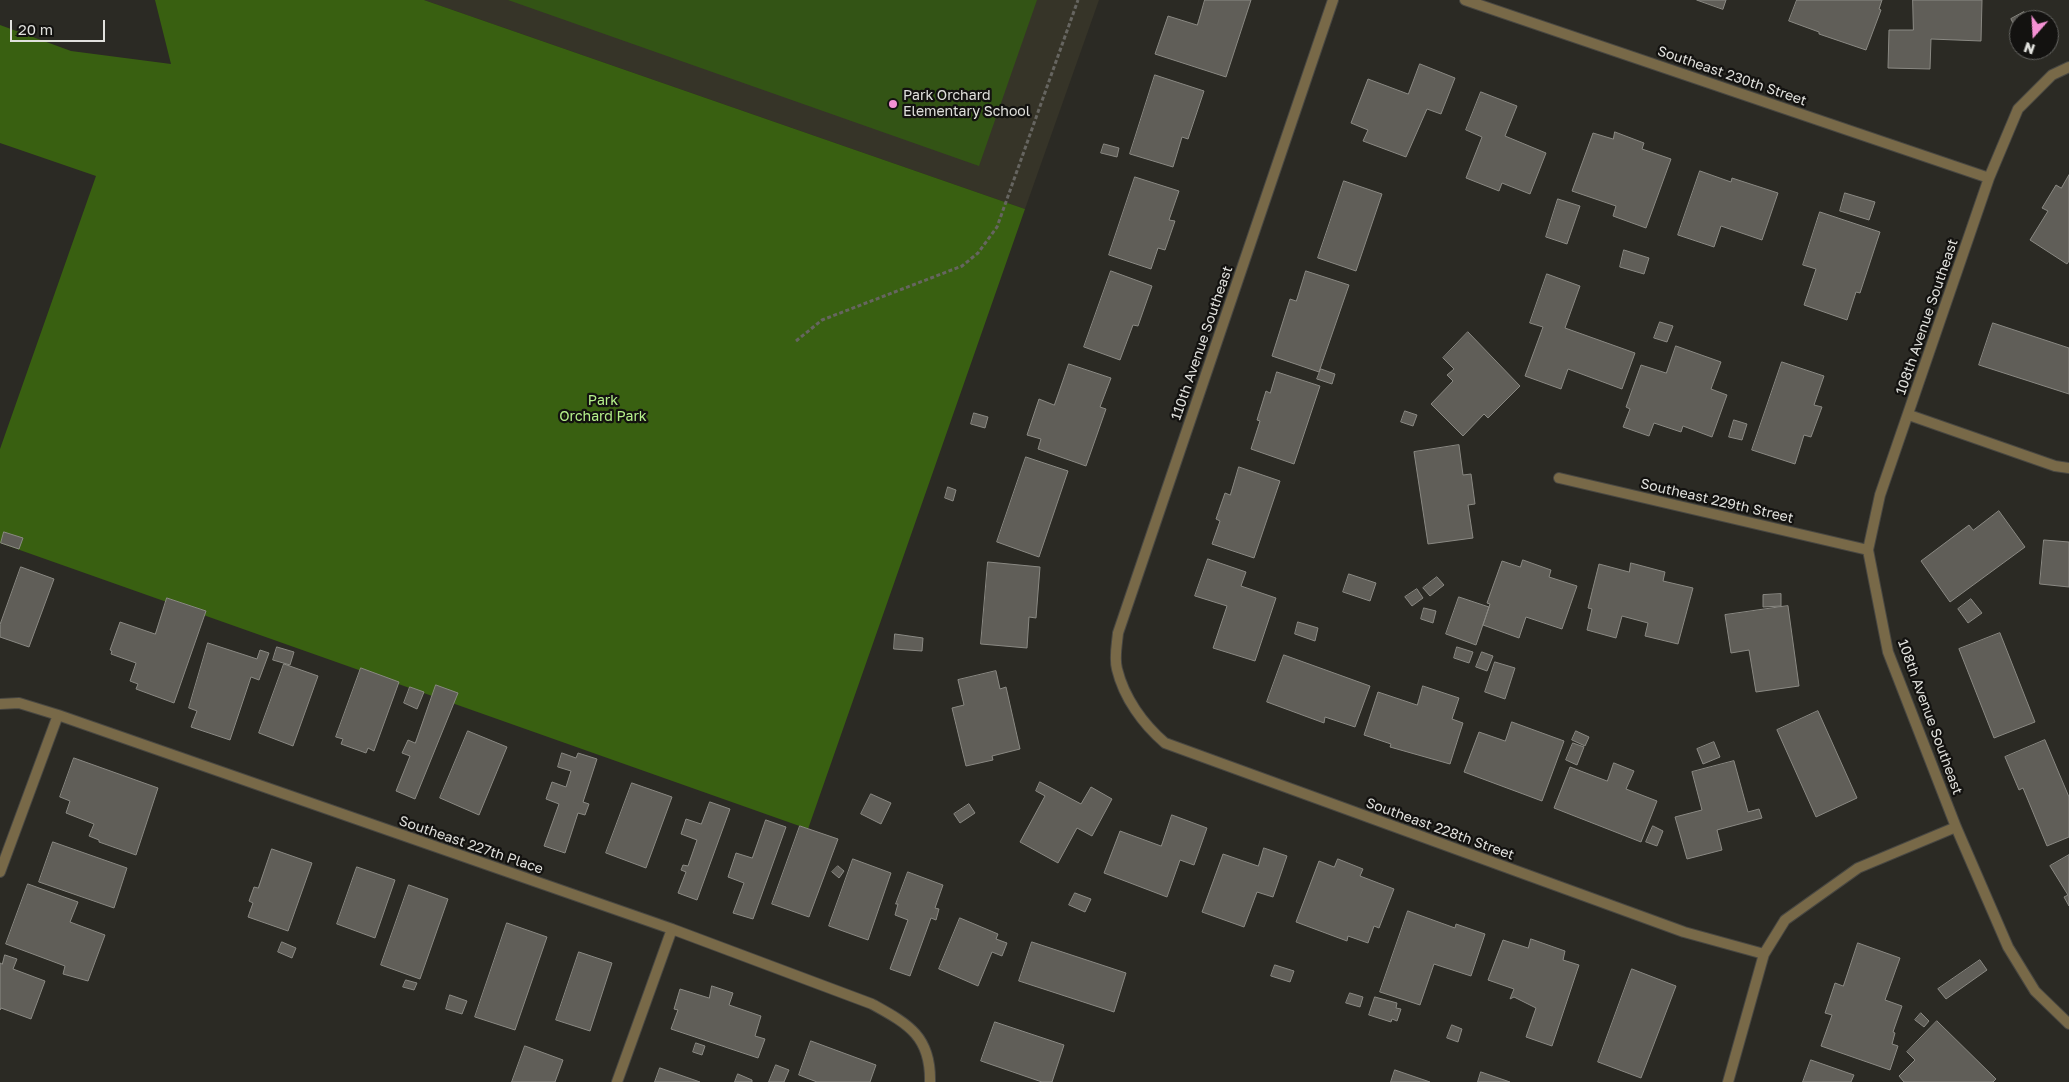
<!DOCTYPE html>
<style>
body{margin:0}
#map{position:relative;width:2069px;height:1082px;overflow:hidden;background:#2b2a24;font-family:"Golos Text",sans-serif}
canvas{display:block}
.north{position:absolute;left:2009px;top:10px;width:50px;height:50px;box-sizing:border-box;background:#131210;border:1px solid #656562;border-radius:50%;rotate:199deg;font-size:14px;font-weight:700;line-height:20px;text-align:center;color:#e1e1dd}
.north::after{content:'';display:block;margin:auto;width:18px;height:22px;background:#f491d4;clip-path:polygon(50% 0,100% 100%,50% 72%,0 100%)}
.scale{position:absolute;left:10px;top:20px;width:95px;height:22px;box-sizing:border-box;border:2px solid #e1e1dd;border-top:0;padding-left:6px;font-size:15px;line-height:18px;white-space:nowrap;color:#e1e1dd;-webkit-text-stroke:4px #131210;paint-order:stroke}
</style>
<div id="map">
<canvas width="2069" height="1082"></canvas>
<div class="north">N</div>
<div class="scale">20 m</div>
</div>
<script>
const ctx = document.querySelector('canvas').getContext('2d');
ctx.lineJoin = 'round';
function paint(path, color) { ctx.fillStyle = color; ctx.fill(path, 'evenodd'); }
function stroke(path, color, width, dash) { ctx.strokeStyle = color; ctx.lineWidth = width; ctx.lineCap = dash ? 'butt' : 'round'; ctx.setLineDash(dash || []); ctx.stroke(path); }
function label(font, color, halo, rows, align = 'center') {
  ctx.font = font + ' "Golos Text",sans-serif'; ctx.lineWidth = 4.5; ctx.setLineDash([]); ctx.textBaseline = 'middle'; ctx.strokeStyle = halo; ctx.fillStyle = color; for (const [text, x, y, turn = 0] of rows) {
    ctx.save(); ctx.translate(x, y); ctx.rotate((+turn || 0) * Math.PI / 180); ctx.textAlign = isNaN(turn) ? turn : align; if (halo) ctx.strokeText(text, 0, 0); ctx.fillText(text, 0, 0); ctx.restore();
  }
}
paint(new Path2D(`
 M424,0H1099L1025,209Z`), '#363428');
paint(new Path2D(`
 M508,0H1037L979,166Z`), '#335415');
paint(new Path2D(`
 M155,0H424L1025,209L808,829L0,543V449L96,176L0,143V25L71,51L171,64Z`), '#396011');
const building = new Path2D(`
 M1205,0H1251L1226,77L1155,54L1168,16L1197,25Z
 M1697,0H1726L1723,9Z
 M1797,0H1882L1879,9L1881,10L1866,50L1819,34V32L1789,21Z
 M1913,0H1982L1981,41L1931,39L1930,69L1888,68L1889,30H1913Z
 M2024,12L2027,20H2019V35L2011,19Z
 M1420,64L1455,78L1441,114L1427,109L1406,157L1363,141L1368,130L1351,123L1368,79L1408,94Z
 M1155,75L1204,91L1188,139L1182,137L1173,167L1130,154Z
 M1481,92L1517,106L1505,136L1546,153L1530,194L1502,183L1499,191L1466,178L1482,137L1466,130Z
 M1615,132L1644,143L1642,149L1671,159L1646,228L1613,216L1616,206L1572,191L1593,133L1613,139Z
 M1104,144L1119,148L1117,157L1101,153Z
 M1700,171L1731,182L1732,178L1778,193L1762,240L1721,226L1714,247L1678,235Z
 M2069,175V261L2067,264L2030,240L2048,211L2042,208L2056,185L2061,188Z
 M1135,177L1179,191L1169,220L1175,221L1165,250L1158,248L1151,269L1109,255Z
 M1344,181L1382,194L1356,271L1318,258Z
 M1845,193L1875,202L1869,220L1840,211Z
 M1558,199L1580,206L1567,244L1546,237Z
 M1820,212L1880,232L1860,293L1856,292L1847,320L1804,305L1816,269L1803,265Z
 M1624,250L1649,258L1644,274L1620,267Z
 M1111,271L1152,286L1138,326L1133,325L1120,360L1084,347Z
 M1306,271L1349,285L1319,372L1272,356L1290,299L1296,301Z
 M1547,274L1580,286L1565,328L1635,353L1622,389L1568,369L1561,389L1525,376L1543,327L1530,323Z
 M1660,322L1673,326L1667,342L1654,338Z
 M1993,323L2069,348V394L1979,365Z
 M1468,332L1520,386L1488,418L1484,414L1463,436L1431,404L1453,381L1447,375L1454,369L1443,358Z
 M1676,346L1721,362L1711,389L1727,395L1712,437L1683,426L1681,432L1654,423L1649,436L1623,427L1630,409L1626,407L1641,365L1666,373Z
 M1782,362L1824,376L1814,405L1822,407L1811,437L1804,435L1795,464L1752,450Z
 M1069,364L1111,378L1100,407L1106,409L1086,466L1038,449L1041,439L1027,435L1039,399L1054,405Z
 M1321,369L1335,374L1332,384L1317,379Z
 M1277,372L1320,386L1294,464L1251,449L1260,421L1257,420L1266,391L1270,393Z
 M1405,411L1417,415L1413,426L1401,422Z
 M974,413L988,417L985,428L971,424Z
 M1734,420L1747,424L1742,440L1729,437Z
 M1459,445L1463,475L1471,474L1475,504L1468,505L1473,538L1428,544L1414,452Z
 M1026,457L1068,471L1039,557L997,542Z
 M1239,467L1280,481L1254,558L1212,544L1220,521L1216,519L1225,493L1230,495Z
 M948,487L956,490L953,501L945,498Z
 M1999,511L2025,547L1950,602L1921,561L1969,525L1973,530Z
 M4,532L23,538L19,549L1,543Z
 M2044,540L2069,542V587L2040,584Z
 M1208,559L1246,572L1241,586L1276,598L1255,661L1213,648L1227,606L1195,596Z
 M1523,560L1551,570L1549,577L1577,586L1562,629L1526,617L1519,638L1483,625L1490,604L1487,603L1502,561L1520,567Z
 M988,562L1040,567L1036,618L1029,617L1027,648L981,644Z
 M1631,563L1665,572L1663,581L1693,588L1678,644L1645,636L1648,623L1622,616L1616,638L1587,630L1592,609L1588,608L1599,564L1629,572Z
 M21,567L54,579L29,647L0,637V625Z
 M1349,574L1376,583L1370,601L1343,592Z
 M1437,577L1444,585L1430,596L1423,588Z
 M1417,589L1423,598L1412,606L1405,597Z
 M1781,594V606L1763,607V595Z
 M1459,597L1489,607L1476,645L1446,634Z
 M167,598L206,611L174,703L136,689L138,684L130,681L136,663L111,654L112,651L110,650L120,622L155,634Z
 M1971,599L1982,613L1968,623L1958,609Z
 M1788,606L1799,686L1756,692L1749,650L1731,653L1725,615Z
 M1424,608L1436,611L1433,623L1421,619Z
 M1298,622L1318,628L1315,641L1295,634Z
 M2000,633L2035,722L1994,738L1959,649Z
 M895,634L923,638L922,651L894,649Z
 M208,643L257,659L260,650L269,653L259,680L251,677L230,740L191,727L197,711L189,708Z
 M277,647L294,652L290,665L273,660Z
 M1457,647L1473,652L1469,663L1454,658Z
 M1482,652L1493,656L1487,671L1476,667Z
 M1284,655L1370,686L1355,727L1325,717L1324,723L1267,702Z
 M1495,662L1515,668L1505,699L1485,692Z
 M284,664L318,676L293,746L259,733Z
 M361,668L399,682L374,751L368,748L366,753L341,744L343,739L336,737Z
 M996,671L1000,689L1006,687L1020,749L992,756L993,760L966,766L952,708L964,705L958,680Z
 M436,685L458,693L415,799L396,791L410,756L402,753L408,740L415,743Z
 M1423,686L1459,698L1452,719L1463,723L1450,764L1390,747L1391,744L1364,735L1378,692L1417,705Z
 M410,687L424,692L417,709L404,703Z
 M1818,711L1857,798L1816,817L1777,730Z
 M1512,722L1564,741L1542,801L1464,772L1479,732L1505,741Z
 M468,731L507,747L479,815L440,798Z
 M1576,731L1589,737L1585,746L1572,740Z
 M2045,740L2069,797V837L2047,846L2023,788L2019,790L2005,757Z
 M1714,742L1720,757L1703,764L1697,749Z
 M1573,743L1584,747L1577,765L1566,760Z
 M562,753L576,758L578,753L597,759L583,802L589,804L585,815L578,813L565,853L544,846L559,804L546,799L552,782L566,787L571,771L558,767Z
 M74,758L158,788L136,855L99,842V840L89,836L94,824L66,813L70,801L60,797Z
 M1734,761L1748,812L1759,809L1762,818L1717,830L1722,850L1687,859L1675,817L1702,810L1692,772Z
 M1614,763L1634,771L1626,789L1657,801L1641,842L1554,808L1570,767L1607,781Z
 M1040,782L1081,804L1091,787L1112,799L1092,836L1077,828L1058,863L1020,842L1045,796L1036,791Z
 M632,783L672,797L646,868L606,853Z
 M871,794L891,803L881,824L861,814Z
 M710,802L730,809L697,900L678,893L686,872L681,870L683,865L688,866L697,840L681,834L686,819L701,824Z
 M969,804L975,813L960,823L954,814Z
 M1172,815L1207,828L1194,865L1180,860L1167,897L1104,873L1120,831L1161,846Z
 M766,820L786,827L753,919L733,913L744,883L728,877L736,853L752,858Z
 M800,826L838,839L809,917L772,904Z
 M1653,826L1663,831L1657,846L1646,842Z
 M53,842L127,868L114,908L39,882Z
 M1264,848L1287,856L1273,897L1257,892L1244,927L1202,912L1223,854L1258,866Z
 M272,849L312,863L288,931L248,917L253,903L249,901L254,887L258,888Z
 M2069,855V906L2064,897L2068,895L2050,866Z
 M853,859L891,873L868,940L829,926Z
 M1338,859L1363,869L1360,876L1394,889L1379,928L1374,926L1368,943L1348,936L1347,941L1296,922L1319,861L1334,867Z
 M838,866L844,871L839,878L832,872Z
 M357,867L395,880L375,938L337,924Z
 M908,872L943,885L935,908L939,909L936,920L931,918L910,976L890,969L908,920L895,915L898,904H896Z
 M28,884L78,902L70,922L105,935L88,981L63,974L65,966L6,944Z
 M409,885L448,899L420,979L381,965Z
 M1075,893L1091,899L1085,912L1069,905Z
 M1408,911L1455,928L1456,924L1485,934L1471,976L1434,964L1420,1005L1380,992Z
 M960,918L998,934L996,939L1007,943L1002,956L992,952L978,986L939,969Z
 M507,923L547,937L515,1030L475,1017Z
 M1531,939L1565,951L1563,960L1579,965L1552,1046L1526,1037L1536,1008L1514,997L1510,999L1514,989L1488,980L1503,940L1528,948Z
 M282,942L296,948L292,958L278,952Z
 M1032,942L1126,973L1114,1012L1019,981Z
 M1858,943L1900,958L1885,1000L1902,1006L1893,1032L1895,1033L1892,1044L1898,1046L1890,1070L1821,1046L1832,1015L1825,1013L1835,983L1843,986Z
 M579,952L612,963L590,1031L556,1020Z
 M5,955L17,959L13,969L45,981L31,1019L1,1008L0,1010V963L2,964Z
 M1980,960L1987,970L1946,999L1938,989Z
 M1275,965L1294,971L1290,982L1271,976Z
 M1632,969L1676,986L1641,1078L1598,1062Z
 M406,980L417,983L414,990L403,987Z
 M712,986L733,993L729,1005L761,1016L755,1036L765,1039L758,1058L671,1029L678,1010L674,1009L680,989L709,998Z
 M1350,993L1363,997L1360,1007L1346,1003Z
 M450,995L467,1001L462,1014L446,1009Z
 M1375,997L1397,1003L1396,1008L1401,1009L1397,1021L1392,1019L1391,1022L1369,1015Z
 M1921,1013L1929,1021L1924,1027L1915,1020Z
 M1937,1021L1996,1079L1993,1082H1904L1899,1076L1915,1060L1907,1052Z
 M995,1022L1064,1045L1052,1082H1042L981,1061Z
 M1452,1025L1462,1029L1458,1042L1447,1038Z
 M811,1041L876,1065L870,1082H817L799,1075Z
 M696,1043L705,1046L702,1055L693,1052Z
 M525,1046L563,1060L555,1082H512Z
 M1811,1060L1854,1075L1851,1082H1803Z
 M776,1065L789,1070L784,1082H769Z
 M660,1068L700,1082H655Z
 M1395,1070L1430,1082H1391Z
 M1481,1072L1510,1082H1478Z
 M738,1074L752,1080V1082H735Z`);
paint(building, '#605e58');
stroke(building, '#8a8983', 1);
const street = new Path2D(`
 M1333,0L1118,633C1117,644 1114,658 1117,669C1124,698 1143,724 1165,743L1684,932L1764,954
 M1465,0L1989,178
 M2069,67L2052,75L2018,109L1989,178L1880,495L1868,550L1888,652L1956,827L2008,947L2035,991L2069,1024
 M1909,415L2055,466L2069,468
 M1559,478L1868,550
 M0,704L19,703L58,715L672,929L872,1004C908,1024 931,1036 930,1082
 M0,872L58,715
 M617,1082L672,929
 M1728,1082L1764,954L1785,920L1858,868L1956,827`);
stroke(street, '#484742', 12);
stroke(new Path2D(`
 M796,341L822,320L962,266L978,253L997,227L1078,0`), '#666560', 3, [4, 2.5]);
stroke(street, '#786948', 10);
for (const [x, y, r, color] of [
 [893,104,5,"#f491d4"]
]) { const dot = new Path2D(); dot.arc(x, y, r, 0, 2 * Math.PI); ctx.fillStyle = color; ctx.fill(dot); stroke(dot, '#131210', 2); }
label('14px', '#e1e1dd', '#131210', [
 ["Southeast 230th Street",1732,76,19],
 ["108th Avenue Southeast",1927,317,-71],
 ["110th Avenue Southeast",1202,343,-71],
 ["Southeast 229th Street",1717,501,13],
 ["108th Avenue Southeast",1930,717,70],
 ["Southeast 228th Street",1440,829,20],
 ["Southeast 227th Place",471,845,19]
]);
label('14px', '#e1e1dd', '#131210', [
 ["Park Orchard",903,96],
 ["Elementary School",903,112]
], 'left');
label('14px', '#b6f18b', '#131210', [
 ["Park",603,401],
 ["Orchard Park",603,417]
]);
</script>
